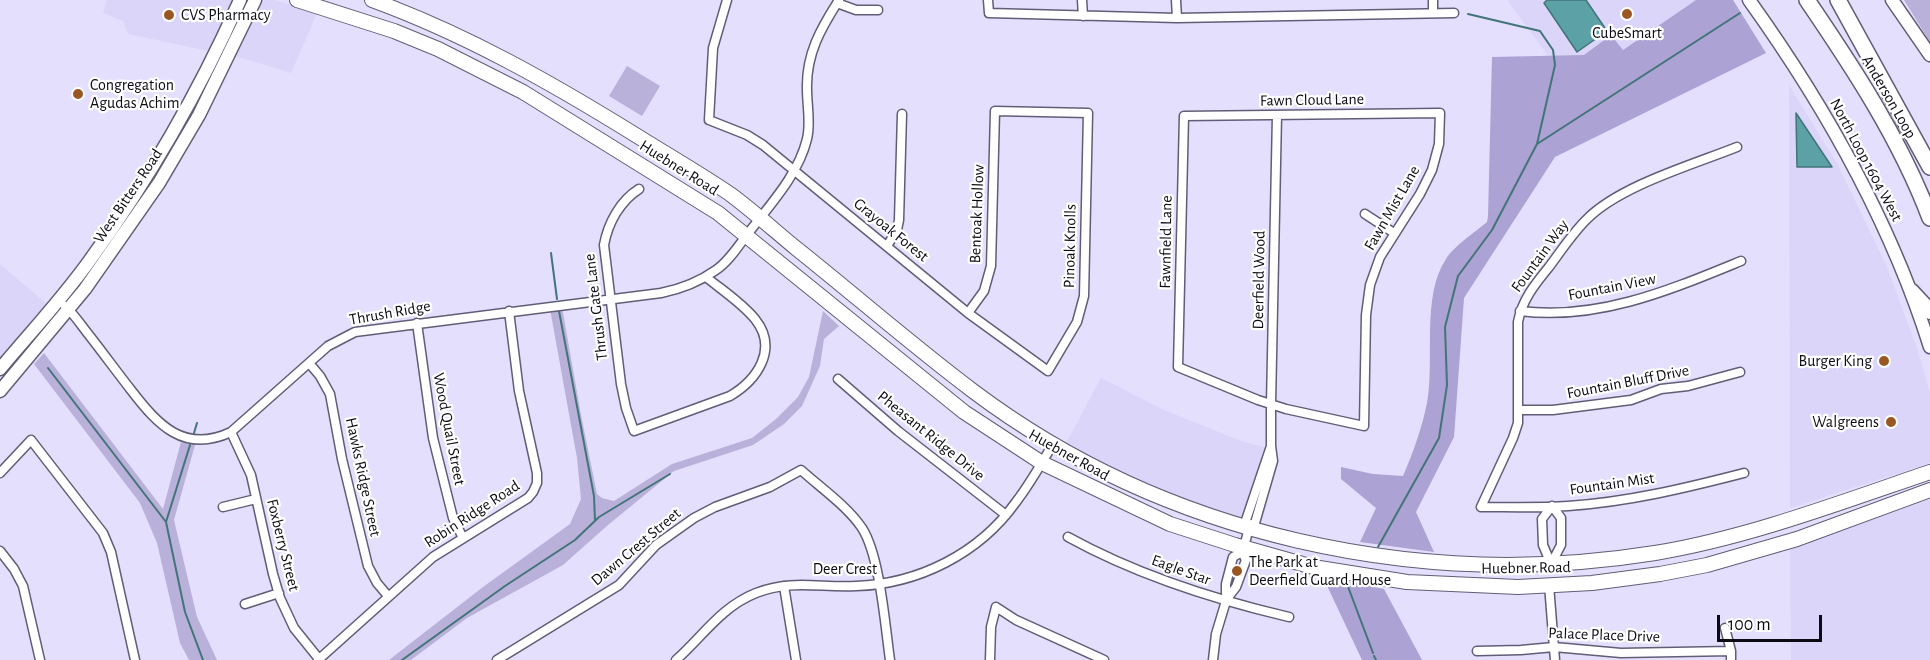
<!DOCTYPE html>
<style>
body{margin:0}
#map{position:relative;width:1930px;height:660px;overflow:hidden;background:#e4dffd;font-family:"Alegreya Sans",sans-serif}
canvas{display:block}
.scale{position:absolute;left:1717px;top:615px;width:105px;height:27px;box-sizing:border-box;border:3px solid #0c0a13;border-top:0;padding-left:8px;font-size:18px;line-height:21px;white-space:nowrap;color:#0c0a13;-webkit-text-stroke:4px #fff;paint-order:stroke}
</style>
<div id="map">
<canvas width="1930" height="660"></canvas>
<div class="scale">100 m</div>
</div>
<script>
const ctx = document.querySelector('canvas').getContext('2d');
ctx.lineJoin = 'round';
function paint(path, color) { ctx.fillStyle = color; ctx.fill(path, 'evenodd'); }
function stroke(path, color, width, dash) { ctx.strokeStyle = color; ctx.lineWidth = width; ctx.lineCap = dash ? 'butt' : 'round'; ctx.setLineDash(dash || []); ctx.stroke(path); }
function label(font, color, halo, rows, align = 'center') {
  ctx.font = font + ' "Alegreya Sans",sans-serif'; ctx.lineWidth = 4.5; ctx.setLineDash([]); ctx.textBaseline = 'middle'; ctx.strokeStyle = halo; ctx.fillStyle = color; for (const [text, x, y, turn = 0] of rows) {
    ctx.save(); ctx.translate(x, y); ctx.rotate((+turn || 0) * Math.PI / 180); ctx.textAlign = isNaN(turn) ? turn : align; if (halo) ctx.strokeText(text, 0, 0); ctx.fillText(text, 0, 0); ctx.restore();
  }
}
paint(new Path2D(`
 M107,0H232L209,51L128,34L123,21L103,13Z
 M265,0H275L317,13L291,73L236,56L261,3Z
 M1507,0H1696L1617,54L1549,57Z
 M1789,85L1838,165L1887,267L1917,348L1930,393V463L1790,508Z
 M0,264L47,304L0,360Z
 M1101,378L1164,410L1241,441L1264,447L1243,518L1179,497L1117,470L1066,443Z
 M1930,499V660H1791L1790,549Z`), '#dcd5fa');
paint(new Path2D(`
 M1904,0H1930V42Z
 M627,66L660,86L642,116L609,96Z
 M562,307L581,415L597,494L602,498L614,501L672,464L752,438L776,419L798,397L809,377L823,311L839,326L824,339L820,366L802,406L784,424L753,445L674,471L608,525L563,565L467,618L411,660H389L483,587L570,524L581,499L577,458L550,309Z
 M44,353L163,509L181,442L195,445L174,520L197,617L217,660H189L180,643L157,543L140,503L34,364Z`), '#b9b1da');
paint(new Path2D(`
 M1696,0H1733L1766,53L1555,157L1464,298L1454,437L1416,512L1434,552L1360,542L1376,508L1341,479V467L1373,474L1403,476C1413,453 1422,428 1427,403C1435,360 1421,296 1446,259C1454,246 1475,232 1487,222L1488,216L1492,57L1584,55L1611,35L1623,50Z
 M1322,575L1384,589L1422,660H1362Z`), '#aca2d3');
const water = new Path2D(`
 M1547,0H1586L1607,31L1577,52L1544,3Z
 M1796,113L1832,167H1797Z`);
paint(water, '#5ba1a5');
stroke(water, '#437479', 1.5);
stroke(new Path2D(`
 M1468,14L1540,31L1553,50L1555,65L1537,144
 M551,253L557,299
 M559,311L594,496L595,521
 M48,368L166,522L185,612L203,660
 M194,433L197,423
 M166,522L190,445
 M1378,547L1439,438L1447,385L1445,327L1458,276L1492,230L1537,144L1740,13
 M1347,584L1373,653
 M1374,656L1376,660
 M402,660L505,586L575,540L599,517L670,474`), '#437479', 2);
const minor = new Path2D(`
 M727,0L713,48L709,120L747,135L763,145L968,313L1048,371L1077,322L1084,296L1088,113L995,111L991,266L984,291L968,313
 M988,0L989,13L1177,18L1454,13
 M1082,0L1083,16
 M1176,0L1177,18
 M1433,0V13
 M837,3L856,10H878
 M1440,113L1439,144L1432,170L1420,194L1380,257L1370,285L1366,315L1364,426L1286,409L1258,400L1178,367L1184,116Z
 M1737,147C1692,165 1619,186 1586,220C1572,234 1561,251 1549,267C1535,284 1522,300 1518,322V423L1513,438L1481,507C1510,507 1539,508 1568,506C1628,502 1686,488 1744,473
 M639,189C620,201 608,223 604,245L621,384L626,408L634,431L730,396C757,380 779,349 755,319C742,303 722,290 706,277
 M1365,214L1394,233
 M887,246L897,230L899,220L902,114
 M65,306C74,314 81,325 89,335C103,353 117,372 131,390C158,425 184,454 231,432L328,346L355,332L661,293C681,289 699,282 716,270C728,262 737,248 746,236C768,207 798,176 807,139C811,123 807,106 807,89C806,54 821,28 839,0
 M1520,311C1598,321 1670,290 1741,261
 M417,323L433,438L453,518L463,538
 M309,363L320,376L330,394L342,459L368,566L377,583L388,596
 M838,379L898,431L1006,515
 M1519,410H1553L1631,400L1661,389L1688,386L1740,372
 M231,432L251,475L273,574L280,598L294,628L319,659
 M0,473L31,440L103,533L111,552L135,660
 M1552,506L1561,518V545L1551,564L1543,545L1542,519Z
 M223,507L256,499
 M1249,525L1255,523L1273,461L1271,446V404L1277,115
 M1068,537C1137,575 1212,599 1289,617
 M0,551L14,569L23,586L40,660
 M1549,585L1555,660
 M784,586L796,660
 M1226,600L1236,587L1246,560L1242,552
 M245,604L279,593
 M1725,628L1731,651V660
 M1477,651L1521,650L1554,647L1621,653L1731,651
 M318,660L433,557L528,498L533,492L537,483V473L519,391L509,311
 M497,660L619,585L656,545L694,518L715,507L770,487L801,470C821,488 847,506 862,528C880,556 885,625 890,660
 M676,660C703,636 721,607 756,593C791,579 820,588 856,586C918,584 979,554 1016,502C1030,484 1041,464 1053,444
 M990,660L991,627L996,607L1016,620L1104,660
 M1213,660L1216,634L1226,601V584L1233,557L1242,552C1245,542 1251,529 1246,520L1271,446`);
const secondary = new Path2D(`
 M1749,0C1825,106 1891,223 1930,347
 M1892,0L1930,55
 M1912,290L1927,306L1930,313
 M0,369C30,333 63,298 90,260C149,179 199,92 240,0
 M0,391L85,289L159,183L199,115L255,0`);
const primary = new Path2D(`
 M297,0L394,31L438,49L523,92L718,213L964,412L1042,463L1170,524L1235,545L1313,567L1407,582L1518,587L1592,583L1660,574L1707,565L1797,539L1930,490
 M372,0C465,34 550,82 634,134C666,154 699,173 730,194C753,211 775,231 797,249C856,296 913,346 973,391C1166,536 1418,591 1655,553C1747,538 1842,502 1930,472`);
const motorway = new Path2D(`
 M1807,0C1854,69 1900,139 1930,218
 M1838,0L1930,167`);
stroke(minor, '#625d76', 11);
stroke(secondary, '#625d76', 15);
stroke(primary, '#625d76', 16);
stroke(motorway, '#625d76', 18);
stroke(minor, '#fff', 8);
stroke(secondary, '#fff', 12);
stroke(primary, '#fff', 14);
stroke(motorway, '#fff', 15);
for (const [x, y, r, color] of [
 [1627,14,6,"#995823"],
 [169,15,6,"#995823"],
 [78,94,6,"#995823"],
 [1884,361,6,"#995823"],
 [1891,422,6,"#995823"],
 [1237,571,6,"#995823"]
]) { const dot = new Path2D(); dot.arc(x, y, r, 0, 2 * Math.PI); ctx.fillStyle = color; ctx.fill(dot); stroke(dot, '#fff', 2); }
label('16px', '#0c0a13', '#fff', [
 ["CVS Pharmacy",181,15],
 ["CubeSmart",1627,33,"center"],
 ["Congregation",90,85],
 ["Agudas Achim",90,103],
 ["Burger King",1872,361,"right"],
 ["Walgreens",1879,422,"right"],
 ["The Park at",1249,562],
 ["Deerfield Guard House",1249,580]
], 'left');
label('16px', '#0c0a13', '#fff', [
 ["Anderson Loop",1889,97,60],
 ["Fawn Cloud Lane",1312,100,-1],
 ["North Loop 1604 West",1866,160,62],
 ["Huebner Road",679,168,32],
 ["West Bitters Road",128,196,-56],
 ["Fawn Mist Lane",1392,208,-60],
 ["Bentoak Hollow",977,214,-88],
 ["Grayoak Forest",891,230,39],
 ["Fawnfield Lane",1166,242,-89],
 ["Pinoak Knolls",1070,246,-89],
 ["Fountain Way",1540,256,-54],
 ["Deerfield Wood",1259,280,-89],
 ["Fountain View",1612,287,-11],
 ["Thrush Gate Lane",596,307,-97],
 ["Thrush Ridge",390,313,-10],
 ["Fountain Bluff Drive",1628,382,-11],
 ["Wood Quail Street",449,429,79],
 ["Pheasant Ridge Drive",931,436,39],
 ["Huebner Road",1069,455,29],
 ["Hawks Ridge Street",363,477,78],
 ["Fountain Mist",1612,484,-8],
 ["Robin Ridge Road",472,514,-33],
 ["Foxberry Street",283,545,76],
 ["Dawn Crest Street",636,547,-40],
 ["Huebner Road",1526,568,-1],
 ["Deer Crest",845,569],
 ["Eagle Star",1181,570,20],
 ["Palace Place Drive",1604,635,2]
]);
</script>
